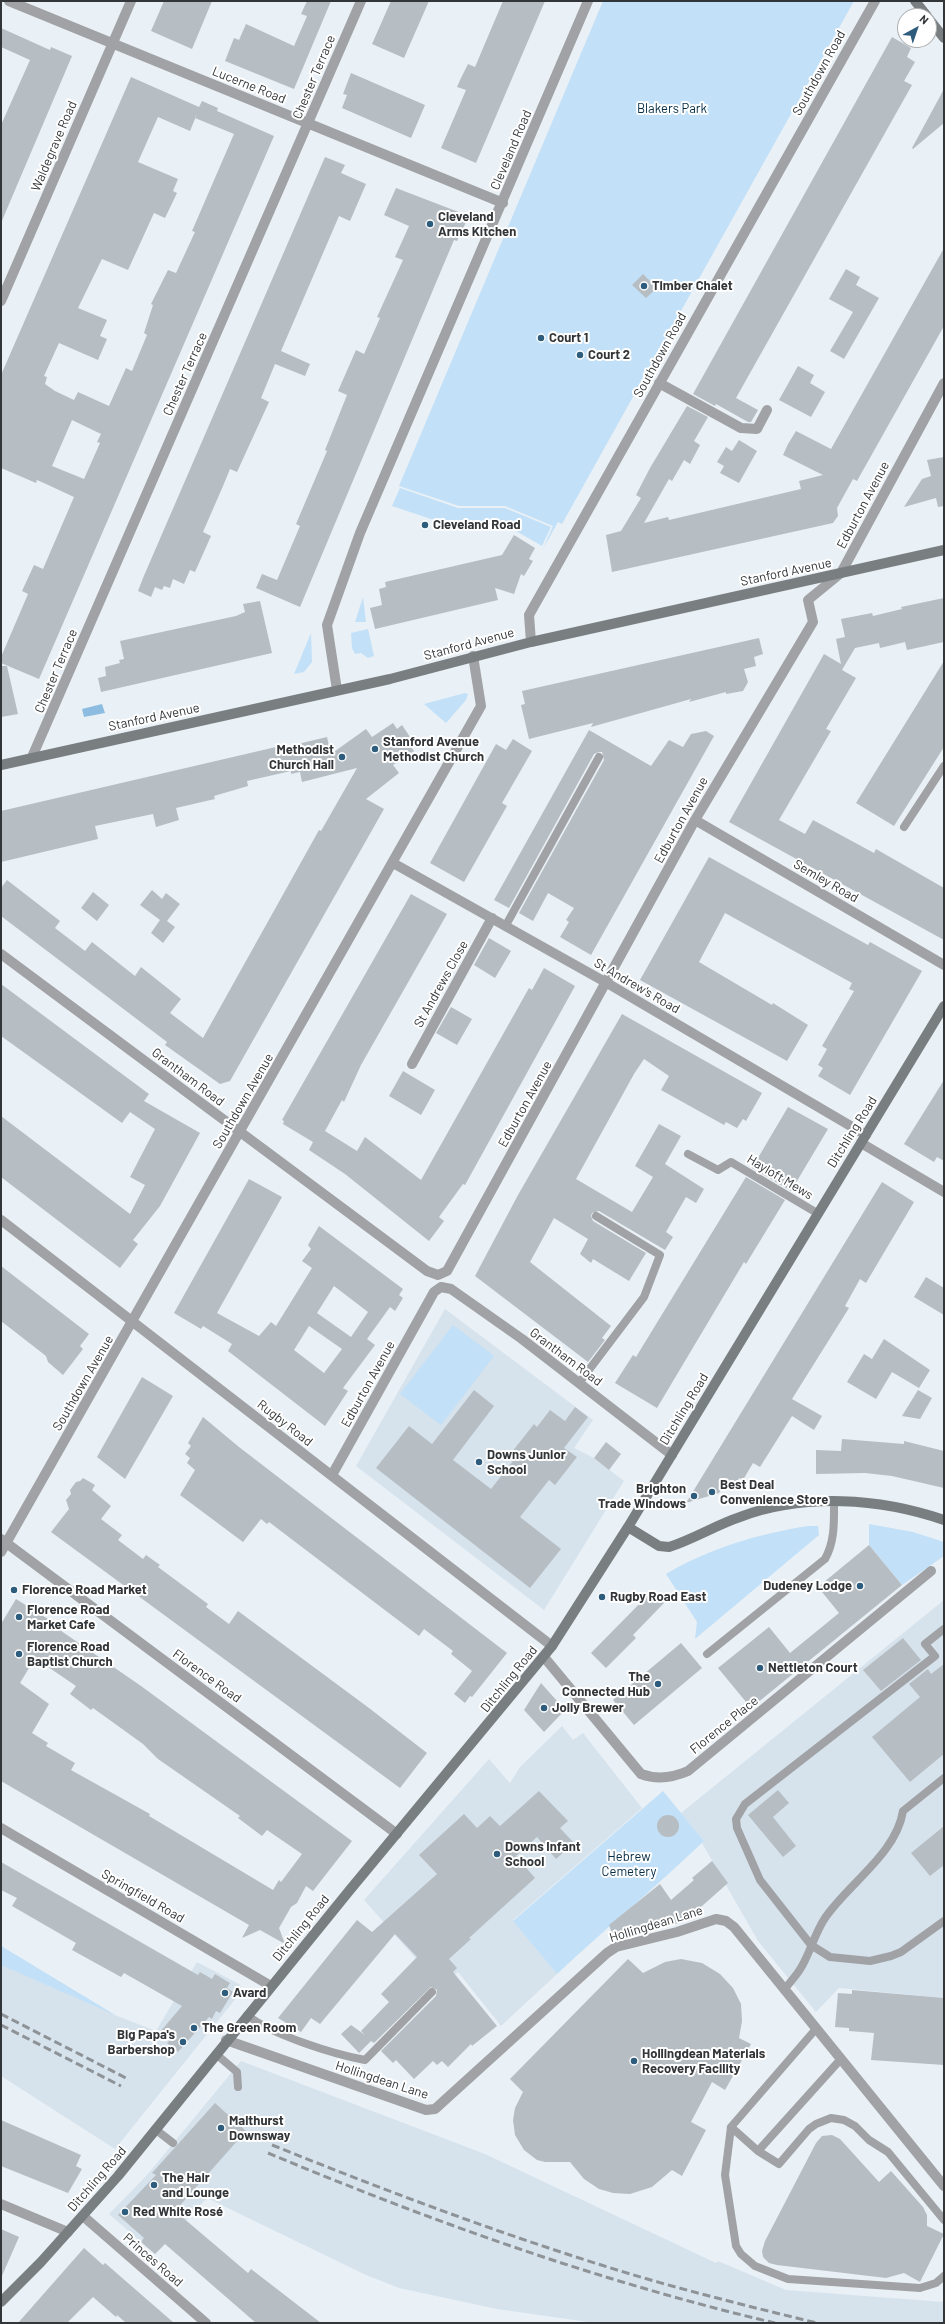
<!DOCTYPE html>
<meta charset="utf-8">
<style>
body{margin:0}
#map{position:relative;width:945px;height:2324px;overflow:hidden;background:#e9f0f6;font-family:Barlow,sans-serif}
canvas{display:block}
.frame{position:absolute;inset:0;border:2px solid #333638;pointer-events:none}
.north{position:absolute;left:897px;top:8px;width:40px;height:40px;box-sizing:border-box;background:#fff;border:1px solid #adafaf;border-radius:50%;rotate:40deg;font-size:11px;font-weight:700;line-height:16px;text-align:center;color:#333638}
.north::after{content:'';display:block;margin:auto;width:14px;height:18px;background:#2e5c7c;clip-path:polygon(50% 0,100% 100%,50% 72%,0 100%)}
</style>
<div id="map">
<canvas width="945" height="2324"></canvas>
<div class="frame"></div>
<div class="north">N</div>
</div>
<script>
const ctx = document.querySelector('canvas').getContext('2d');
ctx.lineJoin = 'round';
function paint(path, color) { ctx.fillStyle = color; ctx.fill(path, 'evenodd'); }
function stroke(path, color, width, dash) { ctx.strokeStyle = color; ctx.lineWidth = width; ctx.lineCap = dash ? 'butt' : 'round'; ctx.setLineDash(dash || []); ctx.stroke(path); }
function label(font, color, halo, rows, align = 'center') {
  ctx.font = font + ' Barlow,sans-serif'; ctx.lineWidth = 4; ctx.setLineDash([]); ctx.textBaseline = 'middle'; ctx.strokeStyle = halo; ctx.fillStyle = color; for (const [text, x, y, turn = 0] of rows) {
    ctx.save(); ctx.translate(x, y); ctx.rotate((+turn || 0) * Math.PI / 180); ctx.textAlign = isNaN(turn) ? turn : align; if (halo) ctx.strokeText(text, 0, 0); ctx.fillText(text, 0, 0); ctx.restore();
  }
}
paint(new Path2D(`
 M445,1309L593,1420L574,1448L594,1458L624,1481L544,1610L356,1466Z
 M944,1600V1998L839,1988L816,2012L758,1941L702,1843L704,1841L681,1813Z
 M562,1726L573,1740L583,1733L642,1808L513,1920L557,1974L501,2026L458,1972L441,1987L364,1900L489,1759L510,1783L520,1767Z
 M1,1946L115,2015L156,2031L197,1962L239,1984L241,1987V1992L115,2149L1,2076Z
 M241,2061L485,2154L716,2263L718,2261L786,2290L944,2302V2323H595L497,2309L399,2288L366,2275L207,2198L155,2254L109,2214L148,2174Z`), '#d6e3ed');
paint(new Path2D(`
 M603,1H854L562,524L558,522L543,549L553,526L505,506H459L399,486Z
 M400,488L458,508H505L551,527L542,546L504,524L435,528L434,520L392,506Z
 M363,597L366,622H355Z
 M368,629L374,656L368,658L361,653L355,654L352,648L351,633Z
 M311,633L312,662L304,672L294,674Z
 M465,693L468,694L466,700L446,723L424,704Z
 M453,1325L494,1356L441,1425L400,1394Z
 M869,1524L913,1532L944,1542V1556L902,1585L869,1545Z
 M808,1526H818L819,1535L695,1639L697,1622L666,1574C710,1548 758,1534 808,1526Z
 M663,1791L704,1841C656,1887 605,1929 557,1974L513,1921Z
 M1,1946L115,2015L1,1965Z`), '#c2e0f7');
paint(new Path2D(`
 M102,704L105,713L84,717L82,709Z`), '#8cbde1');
paint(new Path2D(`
 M164,1H212L192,49L151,31Z
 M307,1H331L294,89L225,61L234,38L239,40L246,24L294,46L307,16L301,14Z
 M391,1H429L404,58L372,44Z
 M503,1H545L476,163L441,148L466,90L457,87L461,78L468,64L475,67Z
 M1,28L50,50L51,47L72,56L1,223V125L30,60L1,47Z
 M892,37L911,48L907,57L915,62L904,81L912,85L736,398L758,410L751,422H748L716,404L715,406L693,394Z
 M351,73L425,105L411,138L342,108L347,95L343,94Z
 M131,77L199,107L202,101L218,108L217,111L274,136L39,679L1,663V657L28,594L22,591L34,565L43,569L74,497L46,484L37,480L36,483L1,468V375ZM197,114L195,118L234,134L192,231L195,232L176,273L168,270L151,304L153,305L144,333L147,335L132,371L126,368L109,406L78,392L74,400L55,391L45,384L47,377L44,376L59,343L98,360L107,339L100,336L107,320L78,308L102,259L128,270L154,213L165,218L177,193L173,191L178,179L138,162L158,117L190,131ZM72,420L101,434L97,442L100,443L84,479L52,466Z
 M944,89V123L913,149L912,148Z
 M325,157L345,165L341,173L366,184L350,221L339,216L281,351L310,364L305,376L275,364L261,398L269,402L237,472L230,469L223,486L203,532L211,536L195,572L190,570L184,584L173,579L170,588L164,586L162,590L155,587L151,597L138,591L143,578Z
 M396,188L469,216L457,241L454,240L443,266L300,607L256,588L262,574L277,580L300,526L296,524L327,451L325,450L347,395L338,391L356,350L364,354L380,318L377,317L403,260L395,257L409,226L384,215Z
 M944,248V326L857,481L853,479L837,508L838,516L833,523L612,572L606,535L621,531L641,498L636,495L650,468L687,406L708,417L694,441L700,445L690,464L684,460L672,481L669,479L644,523L668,517L669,520L801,489L799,481L823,475L783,455L788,444L796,431L831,449Z
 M846,269L860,277L856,285L879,298L844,359L830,351L853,312L829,299Z
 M643,274L657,288L646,298L632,285Z
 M798,366L814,375L810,383L825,392L811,417L779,400Z
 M739,440L757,451L739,483L720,473L724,466L717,462L726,447L732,451Z
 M944,457V506L938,507L936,498L904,507L922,479L931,476L927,460Z
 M514,535L535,548L529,559L533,561L524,576L521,574L514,594L495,588L498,600L375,629L370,608L382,605L379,589L386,587L385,582L502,555Z
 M944,598V642L907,650L905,642L880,648L879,643L855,648L842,670L856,678L826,729L831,731L779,820L805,834L813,820L874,853L876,849L944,888V940L729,822L824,654L841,664L836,639L845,637L841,619L872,613L873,616L902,609L901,607Z
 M260,601L272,653L101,692L98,678L106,676L105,667L120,663L119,660L124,659L120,641L236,616L245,612L243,604Z
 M759,638L763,654L754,657L756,666L744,669L748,682L743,691L726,694V692L689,702L691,699L591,727L593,723L529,739L521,705L525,704L522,691Z
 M944,661V747L894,826L856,803Z
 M1,666H7L18,714L1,717Z
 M393,723L397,729L402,725L412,740L408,743L414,751L393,765L399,773L366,799L384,809L230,1081L220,1084L165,1045L167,1042L1,916V888L7,880L60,921L55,928L85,951L92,942L135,976L141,967L181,999L170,1013L203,1038L319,830L321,831L357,768L302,782L300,772L291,774V771L247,781L248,786L214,796L215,799L176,808L179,820L156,827L153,814L95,826L98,839L1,862V811L276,747L277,749L327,737L331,754L366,729L372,737Z
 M589,730L651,766L669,740L683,747L691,734L706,731L714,736L591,955L560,937L569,922L566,920L574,908L548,893L533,921L519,913L604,760L602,752H599L594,754L509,908L494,900Z
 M513,739L532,751L502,803L507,806L464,882L430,863L496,744L506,750Z
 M709,857L868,945L870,942L922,971L850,1095L818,1076L823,1068L818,1065L827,1049L822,1046L854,991L849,989L852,983L725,913L699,962L772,1005L773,1003L808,1025L787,1061L640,980Z
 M152,890L162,899L166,893L180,904L167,921L175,927L163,943L151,933L160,920L140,905Z
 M93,892L109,905L97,921L81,908Z
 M411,894L447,914L361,1065L344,1102L342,1100L325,1131L357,1151L365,1137L421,1180L529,988L532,990L544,968L575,986L465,1185L463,1184L439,1217L444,1221L429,1241L345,1174L309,1150L313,1142L283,1124L284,1121L282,1120Z
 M489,938L511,951L495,978L474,965Z
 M1,984L149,1094L144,1101L200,1133L160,1206L133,1240L138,1244L120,1268L1,1177V1116L130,1214L145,1185L130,1177L155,1129L130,1112L122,1123L1,1036Z
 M451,1007L472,1019L457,1045L436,1033Z
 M622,1014L762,1093L746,1121L743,1119L737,1128L726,1122L724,1125L661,1090L669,1076L644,1059L634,1074L576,1179L632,1212L653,1177L635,1166L659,1124L681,1136L665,1164L704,1189L696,1203L686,1197L666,1232L673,1237L665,1250L599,1211L592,1213L591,1216L593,1221L646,1253L629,1281L593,1259L591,1263L580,1254L588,1239L554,1218L530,1262L611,1326L602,1338L605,1340L588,1362L475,1276L518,1195Z
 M403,1071L435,1090L421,1115L389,1096Z
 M944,1080V1161L937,1157L934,1162L904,1144Z
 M788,1107L828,1129L791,1191L752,1168Z
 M746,1177L785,1200L746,1264L744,1262L657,1408L615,1383L633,1355L636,1357Z
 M249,1179L282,1197L217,1313L259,1336L271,1322L276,1326L312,1268L302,1261L311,1249L308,1245L319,1226L403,1289L399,1295L403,1298L395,1311L390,1307L367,1339L375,1345L343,1388L348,1391L325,1426L228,1351L232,1344L203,1326L201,1329L174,1313ZM334,1286L368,1312L351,1337L317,1313ZM309,1326L342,1349L324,1373L294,1350Z
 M882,1182L914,1202L866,1283L860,1279L845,1306L849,1308L792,1399L822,1416L814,1430L792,1416L760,1467L753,1463L743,1480L739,1478L735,1486L727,1481L719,1493L686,1503Z
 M1,1266L89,1334L80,1346L83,1349L63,1375L48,1362L46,1356L1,1321Z
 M926,1277L944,1288V1315L914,1297Z
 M884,1339L930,1370L919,1388L892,1372L876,1399L847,1382L864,1354L872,1359Z
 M142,1377L173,1396L125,1479L97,1457Z
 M474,1390L494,1406L453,1460L491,1489L513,1461L508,1457L534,1424L537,1427L550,1410L565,1421L575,1407L588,1417L564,1448L577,1457L555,1485L549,1480L520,1517L561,1549L530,1588L376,1468L409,1426L432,1444Z
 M918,1390L932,1398L920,1419L902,1416Z
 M203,1417L239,1447L507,1653L472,1697L470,1696L465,1703L454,1694L472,1671L451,1654L453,1651L424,1629L419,1636L269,1522L267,1524L261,1519L243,1542L180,1495L195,1470L187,1463L190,1458L185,1454L191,1446L188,1443Z
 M842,1439L904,1444V1441L944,1451V1488L892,1476L865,1473L816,1474V1450L841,1451Z
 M606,1442L621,1454L609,1470L594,1458Z
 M83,1478L95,1485L92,1490L111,1506L101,1519L122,1535L118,1540L143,1559L146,1555L160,1565L158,1567L208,1604L206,1607L229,1624L238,1611L369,1708L427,1753L400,1788L51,1532L69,1509L66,1500L71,1494L70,1490L76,1482L80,1481Z
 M869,1545L902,1585L751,1708L718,1668L769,1627L790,1653L839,1613L818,1587Z
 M652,1591L664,1603L633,1635L636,1638L606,1668L591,1653Z
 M16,1599L56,1624L54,1626L141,1686L352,1841L313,1891L306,1886L297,1903L291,1907L279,1928L285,1944L260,1930L242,1938L249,1925L1,1781V1624ZM35,1658L76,1686L70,1694L91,1710L93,1708L143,1744L158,1759L240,1816L238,1818L262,1836L267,1830L302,1854L281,1882L279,1880L273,1890L149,1816L150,1814L71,1770L75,1763L46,1746L48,1743L32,1733L49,1704L20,1683Z
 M903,1638L921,1660L881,1691L863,1670Z
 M681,1643L702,1668L634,1725L613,1700Z
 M944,1664V1754L910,1782L872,1737L920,1697L909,1684L928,1669L931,1674Z
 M541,1683L565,1710L544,1732L524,1710Z
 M778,1790L789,1803L773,1817L796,1846L783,1857L748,1815Z
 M539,1791L568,1821L560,1828L574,1843L556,1859L537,1837L516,1856L535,1878L469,1938L471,1939L449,1959L457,1968L453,1972L497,2026L472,2046L471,2044L448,2067L442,2061L437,2065L433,2061L414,2079L396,2060L393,2063L381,2051L436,1996L437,1990L431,1987L374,2043L371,2041L359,2053L341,2034L351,2025L365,2035L361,2031L389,2002L381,1994L417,1957L395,1934L320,2024L311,2018L301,2032L278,2018L357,1920L372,1932L437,1874L419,1855L464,1814L477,1828L490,1816L500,1826Z
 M657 1826a11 11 0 1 1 22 0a11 11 0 1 1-22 0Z
 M944,1826V1865L930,1876L911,1853Z
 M712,1861L728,1883L684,1922L614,1939L609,1925L660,1884L671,1900L694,1880L692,1878Z
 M1,1862L198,1975L200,1972L212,1979L215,1974L230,1983L227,1988L233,1992L220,2013L216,2011L212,2019L209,2017L178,2052L167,2043L170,2040L160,2032L182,2006L124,1973L121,1977L72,1950L76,1943L12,1906L17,1898L1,1890Z
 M628,1959L643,1973L665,1962L681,1959L702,1963L720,1974L733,1988L741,2004L742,2021L739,2038L751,2044L725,2090L712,2082L691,2122L706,2130L682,2176L672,2170L652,2187L630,2194L613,2193L599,2189L584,2179L570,2162H545L537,2160L524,2150L515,2135L513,2120L515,2108L523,2092L510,2079Z
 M852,1990L944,1998V2065L871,2060L874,2033L849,2031V2028L835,2027L838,1993L852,1994Z
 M215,2103L246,2131L175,2211L248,2273L251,2269L321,2323H256L165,2244L155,2254L141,2242L144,2238L118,2215L156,2175L152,2173Z
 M1,2120L81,2155L76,2166L82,2169L68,2193L1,2166Z
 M832,2135L840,2139L879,2182L891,2171L923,2207L927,2215V2226L944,2234L920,2282L904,2273L886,2278L777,2265L769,2263L763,2257L762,2251L765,2241L816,2143L822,2136Z
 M1,2229L19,2237L1,2278Z
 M84,2248L103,2265L105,2263L174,2323H126L117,2315L116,2317L93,2297L67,2323H18Z`), '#b7bec3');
stroke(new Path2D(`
 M904,827L944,766
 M506,925L599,757
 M688,1154L718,1170L731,1162L817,1213
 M579,1383L644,1297L660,1255L596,1216
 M944,1629L925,1644L935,1656L745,1804L736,1819L737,1828L760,1880L811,1945L830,1957L870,1961L891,1956L901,1952L944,1921
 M707,1654L825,1559C835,1541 834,1522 834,1502
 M784,1990C790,1982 798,1974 802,1966C811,1950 815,1933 825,1918C849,1883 896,1854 903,1811L944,1778
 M247,2015C272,2035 333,2054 365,2060L432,1992
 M815,2030L731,2127L725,2175L736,2246L741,2254L755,2266L788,2279L920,2288L936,2283L944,2276
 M216,2054L237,2072L238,2087
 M731,2127L758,2151L779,2164L809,2129L816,2124L831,2118L844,2120L855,2126L869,2140L888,2152L944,2220
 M155,2129L173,2143
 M758,2151L840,2060`), '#a0a2a5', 8);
stroke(new Path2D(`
 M9,1L503,203
 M1,301L131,1
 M659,383L741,428L757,429L767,410
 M531,642L529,615L875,1
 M337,690L327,625L360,533L588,1
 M32,757L361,1
 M695,820L944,965
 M393,863L607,983L866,1135
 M1,954L427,1271L438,1275L447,1271L695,820L813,622L808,600L841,573L944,383
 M412,1064L492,918
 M861,1143L944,1192
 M1,1220L552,1646
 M332,1475L434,1292L441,1287L451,1289L522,1339L672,1455
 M1,1539L397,1834
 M1,1552L481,706L473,656
 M544,1657L641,1774C657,1780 672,1778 688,1771L931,1571
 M1,1828L271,1986
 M226,2040L426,2110L435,2109L607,1953L616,1947L677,1932L716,1919L726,1921L734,1927L944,2186
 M1,2204L68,2232
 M83,2216L206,2323`), '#a0a2a5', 10);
stroke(new Path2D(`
 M915,1L927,16
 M929,19L944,38
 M1,765L390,679L531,642L944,550
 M628,1527L659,1546L669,1547C694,1539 716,1525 740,1517C804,1493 880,1498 944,1520
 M1,2302L41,2262L118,2176L349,1891L552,1646L628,1527L944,1006`), '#797e81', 10);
stroke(new Path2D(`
 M1,2014L126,2078
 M1,2025L121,2086
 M272,2145C379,2188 487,2229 598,2264C670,2287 743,2305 817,2323
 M268,2153C433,2222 601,2282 775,2323`), '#8e9397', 3, [8, 4]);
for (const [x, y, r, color] of [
 [430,224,4,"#2e5c7c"],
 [644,286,4,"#2e5c7c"],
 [541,338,4,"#2e5c7c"],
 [580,355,4,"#2e5c7c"],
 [425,525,4,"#2e5c7c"],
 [375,749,4,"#2e5c7c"],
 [342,757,4,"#2e5c7c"],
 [479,1462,4,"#2e5c7c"],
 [712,1492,4,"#2e5c7c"],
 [694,1496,4,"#2e5c7c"],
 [860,1586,4,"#2e5c7c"],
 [14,1590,4,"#2e5c7c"],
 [602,1597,4,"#2e5c7c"],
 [19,1617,4,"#2e5c7c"],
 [19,1654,4,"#2e5c7c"],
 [760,1668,4,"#2e5c7c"],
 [658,1684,4,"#2e5c7c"],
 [544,1708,4,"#2e5c7c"],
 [497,1854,4,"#2e5c7c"],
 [225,1993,4,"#2e5c7c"],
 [194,2028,4,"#2e5c7c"],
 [183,2042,4,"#2e5c7c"],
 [634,2061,4,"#2e5c7c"],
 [221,2128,4,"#2e5c7c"],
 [154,2185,4,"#2e5c7c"],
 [125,2212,4,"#2e5c7c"]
]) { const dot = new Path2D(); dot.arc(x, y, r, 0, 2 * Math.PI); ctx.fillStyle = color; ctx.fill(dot); stroke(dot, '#fff', 1.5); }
label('13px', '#333638', '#fff', [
 ["Southdown Road",819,73,-61],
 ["Chester Terrace",314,77,-67],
 ["Lucerne Road",249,85,22],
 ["Waldegrave Road",54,146,-67],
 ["Cleveland Road",511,150,-67],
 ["Southdown Road",660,355,-61],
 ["Chester Terrace",185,374,-66],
 ["Edburton Avenue",863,505,-62],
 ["Stanford Avenue",786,572,-12],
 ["Stanford Avenue",469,644,-15],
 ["Chester Terrace",56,671,-67],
 ["Stanford Avenue",154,717,-12],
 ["Edburton Avenue",681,820,-61],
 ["Semley Road",826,881,30],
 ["St Andrews Close",441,984,-61],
 ["St Andrew's Road",637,986,30],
 ["Grantham Road",188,1077,37],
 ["Southdown Avenue",243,1101,-60],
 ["Edburton Avenue",525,1104,-61],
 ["Ditchling Road",852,1132,-58],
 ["Hayloft Mews",780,1177,31],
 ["Grantham Road",566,1357,37],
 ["Southdown Avenue",83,1383,-60],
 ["Edburton Avenue",368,1384,-61],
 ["Ditchling Road",684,1409,-59],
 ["Rugby Road",285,1423,38],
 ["Florence Road",207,1676,36],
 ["Ditchling Road",509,1679,-51],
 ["Florence Place",724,1725,-39],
 ["Springfield Road",143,1896,30],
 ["Hollingdean Lane",656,1924,-17],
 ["Ditchling Road",301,1928,-51],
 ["Hollingdean Lane",382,2080,18],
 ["Ditchling Road",97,2179,-49],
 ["Princes Road",153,2260,41]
]);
label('13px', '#032c44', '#fff', [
 ["Blakers Park",672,109],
 ["Hebrew",629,1857],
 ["Cemetery",629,1872]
]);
label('bold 13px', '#333638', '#fff', [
 ["Cleveland",438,217],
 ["Arms Kitchen",438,232],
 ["Timber Chalet",652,286],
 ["Court 1",549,338],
 ["Court 2",588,355],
 ["Cleveland Road",433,525],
 ["Stanford Avenue",383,742],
 ["Methodist Church",383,757],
 ["Methodist",334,750,"right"],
 ["Church Hall",334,765,"right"],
 ["Downs Junior",487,1455],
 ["School",487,1470],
 ["Best Deal",720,1485],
 ["Convenience Store",720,1500],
 ["Brighton",686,1489,"right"],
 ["Trade Windows",686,1504,"right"],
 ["Dudeney Lodge",852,1586,"right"],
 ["Florence Road Market",22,1590],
 ["Rugby Road East",610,1597],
 ["Florence Road",27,1610],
 ["Market Cafe",27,1625],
 ["Florence Road",27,1647],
 ["Baptist Church",27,1662],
 ["Nettleton Court",768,1668],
 ["The",650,1677,"right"],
 ["Connected Hub",650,1692,"right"],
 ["Jolly Brewer",552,1708],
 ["Downs Infant",505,1847],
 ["School",505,1862],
 ["Avard",233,1993],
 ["The Green Room",202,2028],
 ["Big Papa's",175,2035,"right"],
 ["Barbershop",175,2050,"right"],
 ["Hollingdean Materials",642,2054],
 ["Recovery Facility",642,2069],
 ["Malthurst",229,2121],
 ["Downsway",229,2136],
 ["The Hair",162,2178],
 ["and Lounge",162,2193],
 ["Red White Rosé",133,2212]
], 'left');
</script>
